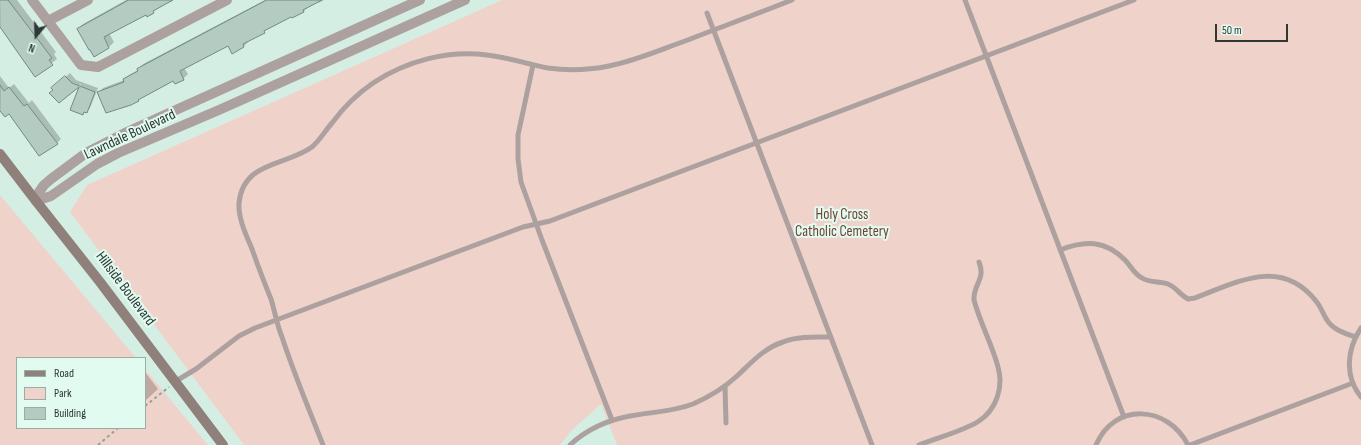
<!DOCTYPE html>
<style>
body{margin:0}
#map{position:relative;width:1361px;height:445px;overflow:hidden;background:#d5eee4;font-family:"Sofia Sans Condensed",sans-serif}
canvas{display:block}
.legend{position:absolute;left:16px;top:357px;width:130px;height:72px;box-sizing:border-box;background:#e2fbf1;border:1px solid #9aada5;margin:0;padding:5px 7px;list-style:none;font-size:12px;color:#2e3834}
.legend li{display:flex;align-items:center;gap:8px;height:20px}
.legend b{width:20px;border:1px solid #9aada5}
.north{position:absolute;left:16px;top:16px;width:40px;height:40px;-webkit-text-stroke:3px #e2fbf1;paint-order:stroke;rotate:199deg;font-size:11px;font-weight:700;line-height:16px;text-align:center;color:#2e3834}
.north::after{content:'';display:block;margin:auto;width:14px;height:18px;background:#2e3834;clip-path:polygon(50% 0,100% 100%,50% 72%,0 100%)}
.scale{position:absolute;left:1215px;top:24px;width:73px;height:18px;box-sizing:border-box;border:2px solid #2e3834;border-top:0;padding-left:5px;font-size:12px;line-height:14px;white-space:nowrap;color:#2e3834;-webkit-text-stroke:3px #e2fbf1;paint-order:stroke}
</style>
<div id="map">
<canvas width="1361" height="445"></canvas>
<ul class="legend">
<li><b style="height:5px;background:#8f807b"></b>Road</li>
<li><b style="height:11px;background:#efd3cb"></b>Park</li>
<li><b style="height:11px;background:#b3cbc1"></b>Building</li>
</ul>
<div class="north">N</div>
<div class="scale">50 m</div>
</div>
<script>
const ctx = document.querySelector('canvas').getContext('2d');
ctx.lineJoin = 'round';
function paint(path, color) { ctx.fillStyle = color; ctx.fill(path, 'evenodd'); }
function stroke(path, color, width, dash) { ctx.strokeStyle = color; ctx.lineWidth = width; ctx.lineCap = dash ? 'butt' : 'round'; ctx.setLineDash(dash || []); ctx.stroke(path); }
function label(font, color, halo, rows, align = 'center') {
  ctx.font = font + ' "Sofia Sans Condensed",sans-serif'; ctx.lineWidth = 4; ctx.setLineDash([]); ctx.textBaseline = 'middle'; ctx.strokeStyle = halo; ctx.fillStyle = color; for (const [text, x, y, turn = 0] of rows) {
    ctx.save(); ctx.translate(x, y); ctx.rotate((+turn || 0) * Math.PI / 180); ctx.textAlign = isNaN(turn) ? turn : align; if (halo) ctx.strokeText(text, 0, 0); ctx.fillText(text, 0, 0); ctx.restore();
  }
}
paint(new Path2D(`
 M502,0H1361V445H617L601,404L571,431L560,445H244L70,212L87,185Z
 M0,195L136,358H17V428H145V369L208,445H0Z`), '#efd3cb');
paint(new Path2D(`
 M0,0H17L56,52L54,54L57,59L35,76L0,26Z
 M126,0H171L148,15L146,13L109,33L114,42L109,47L94,55L78,29L83,24Z
 M265,0H324L318,3V1L308,7L304,11L292,17L291,15L269,27L264,32L248,41V42L244,46L229,45L184,68L188,74L183,79L174,80L143,96L138,100L131,104L98,93L103,88L124,80L129,75L138,70L143,64Z
 M70,73L76,80L98,88L90,108L82,114L71,110L81,84L59,102L54,90L56,85Z
 M0,76L9,88L14,84L29,103L32,100L61,139L57,143L9,113L0,109Z
 M145,372L158,389L145,401Z`), '#0003');
const building = new Path2D(`
 M0,0H8L52,58L49,60L53,65L35,77L0,27Z
 M129,0H173L153,11L154,13L147,17L146,15L104,37L109,48L94,57L90,50H89L77,29Z
 M267,0H322L303,10L304,12L292,18L291,17L264,31L265,33L243,44L244,47L232,54L228,46L180,71L184,80L175,84L173,81L138,100L139,101L131,105L106,113L97,92L124,82L123,79L138,71L137,69Z
 M65,76L72,83L95,92L87,113L84,112L83,115L70,110L79,87L59,103L49,93L53,90L51,88Z
 M0,85L4,91L9,87L24,106L27,104L58,144L39,156L9,114L5,117L0,111Z`);
paint(building, '#b3cbc1');
stroke(building, '#738a80', 1);
stroke(new Path2D(`
 M145,406L169,387
 M98,445L118,428`), '#8fa29a', 2, [3, 3]);
stroke(new Path2D(`
 M965,0L1124,417
 M707,13L872,445
 M533,65L518,135V159L521,182L542,240L612,420
 M1060,250C1085,240 1105,240 1125,260C1131,266 1134,274 1142,278C1150,283 1160,281 1168,284C1176,287 1180,295 1188,299L1195,298C1237,282 1281,257 1316,301C1321,307 1323,314 1327,320C1333,330 1345,333 1355,337
 M1361,328C1347,349 1344,376 1361,397
 M176,381L196,369L239,336L255,328L523,227L550,221L1134,0
 M725,386L726,423
 M323,445C309,409 294,374 282,337C277,325 275,312 271,299C264,282 258,266 252,249C246,235 238,218 239,203C243,161 286,166 312,147C320,140 325,131 332,123C343,108 357,94 373,83C406,61 447,50 487,55C507,57 527,64 548,68C568,71 589,70 609,66C635,61 660,50 685,41C721,27 757,14 792,0
 M570,445C586,430 608,420 630,416C651,412 672,412 693,404C709,397 724,388 737,376C751,363 764,348 783,342C798,336 815,337 831,337
 M919,445C936,438 964,431 979,421C996,410 1004,387 998,367C992,344 980,323 974,300C973,284 986,280 979,262
 M1096,445C1114,402 1168,405 1188,445
 M1190,445L1353,383`), '#aca19e', 5);
stroke(new Path2D(`
 M32,0L81,65L98,67L227,0
 M48,21L88,0`), '#aca19e', 10);
stroke(new Path2D(`
 M420,0L127,132L86,153L51,179L44,185L39,192L36,201L51,196L97,164L118,153L219,110L465,0`), '#aca19e', 10);
stroke(new Path2D(`
 M0,154L36,201L100,282L223,445`), '#8f807b', 10);
label('15px', '#2e3834', '#e2fbf1', [
 ["Lawndale Boulevard",130,135,-25],
 ["Hillside Boulevard",125,289,53]
]);
label('15px', '#724234', '#e2fbf1', [
 ["Holy Cross",842,215],
 ["Catholic Cemetery",842,232]
]);
</script>
